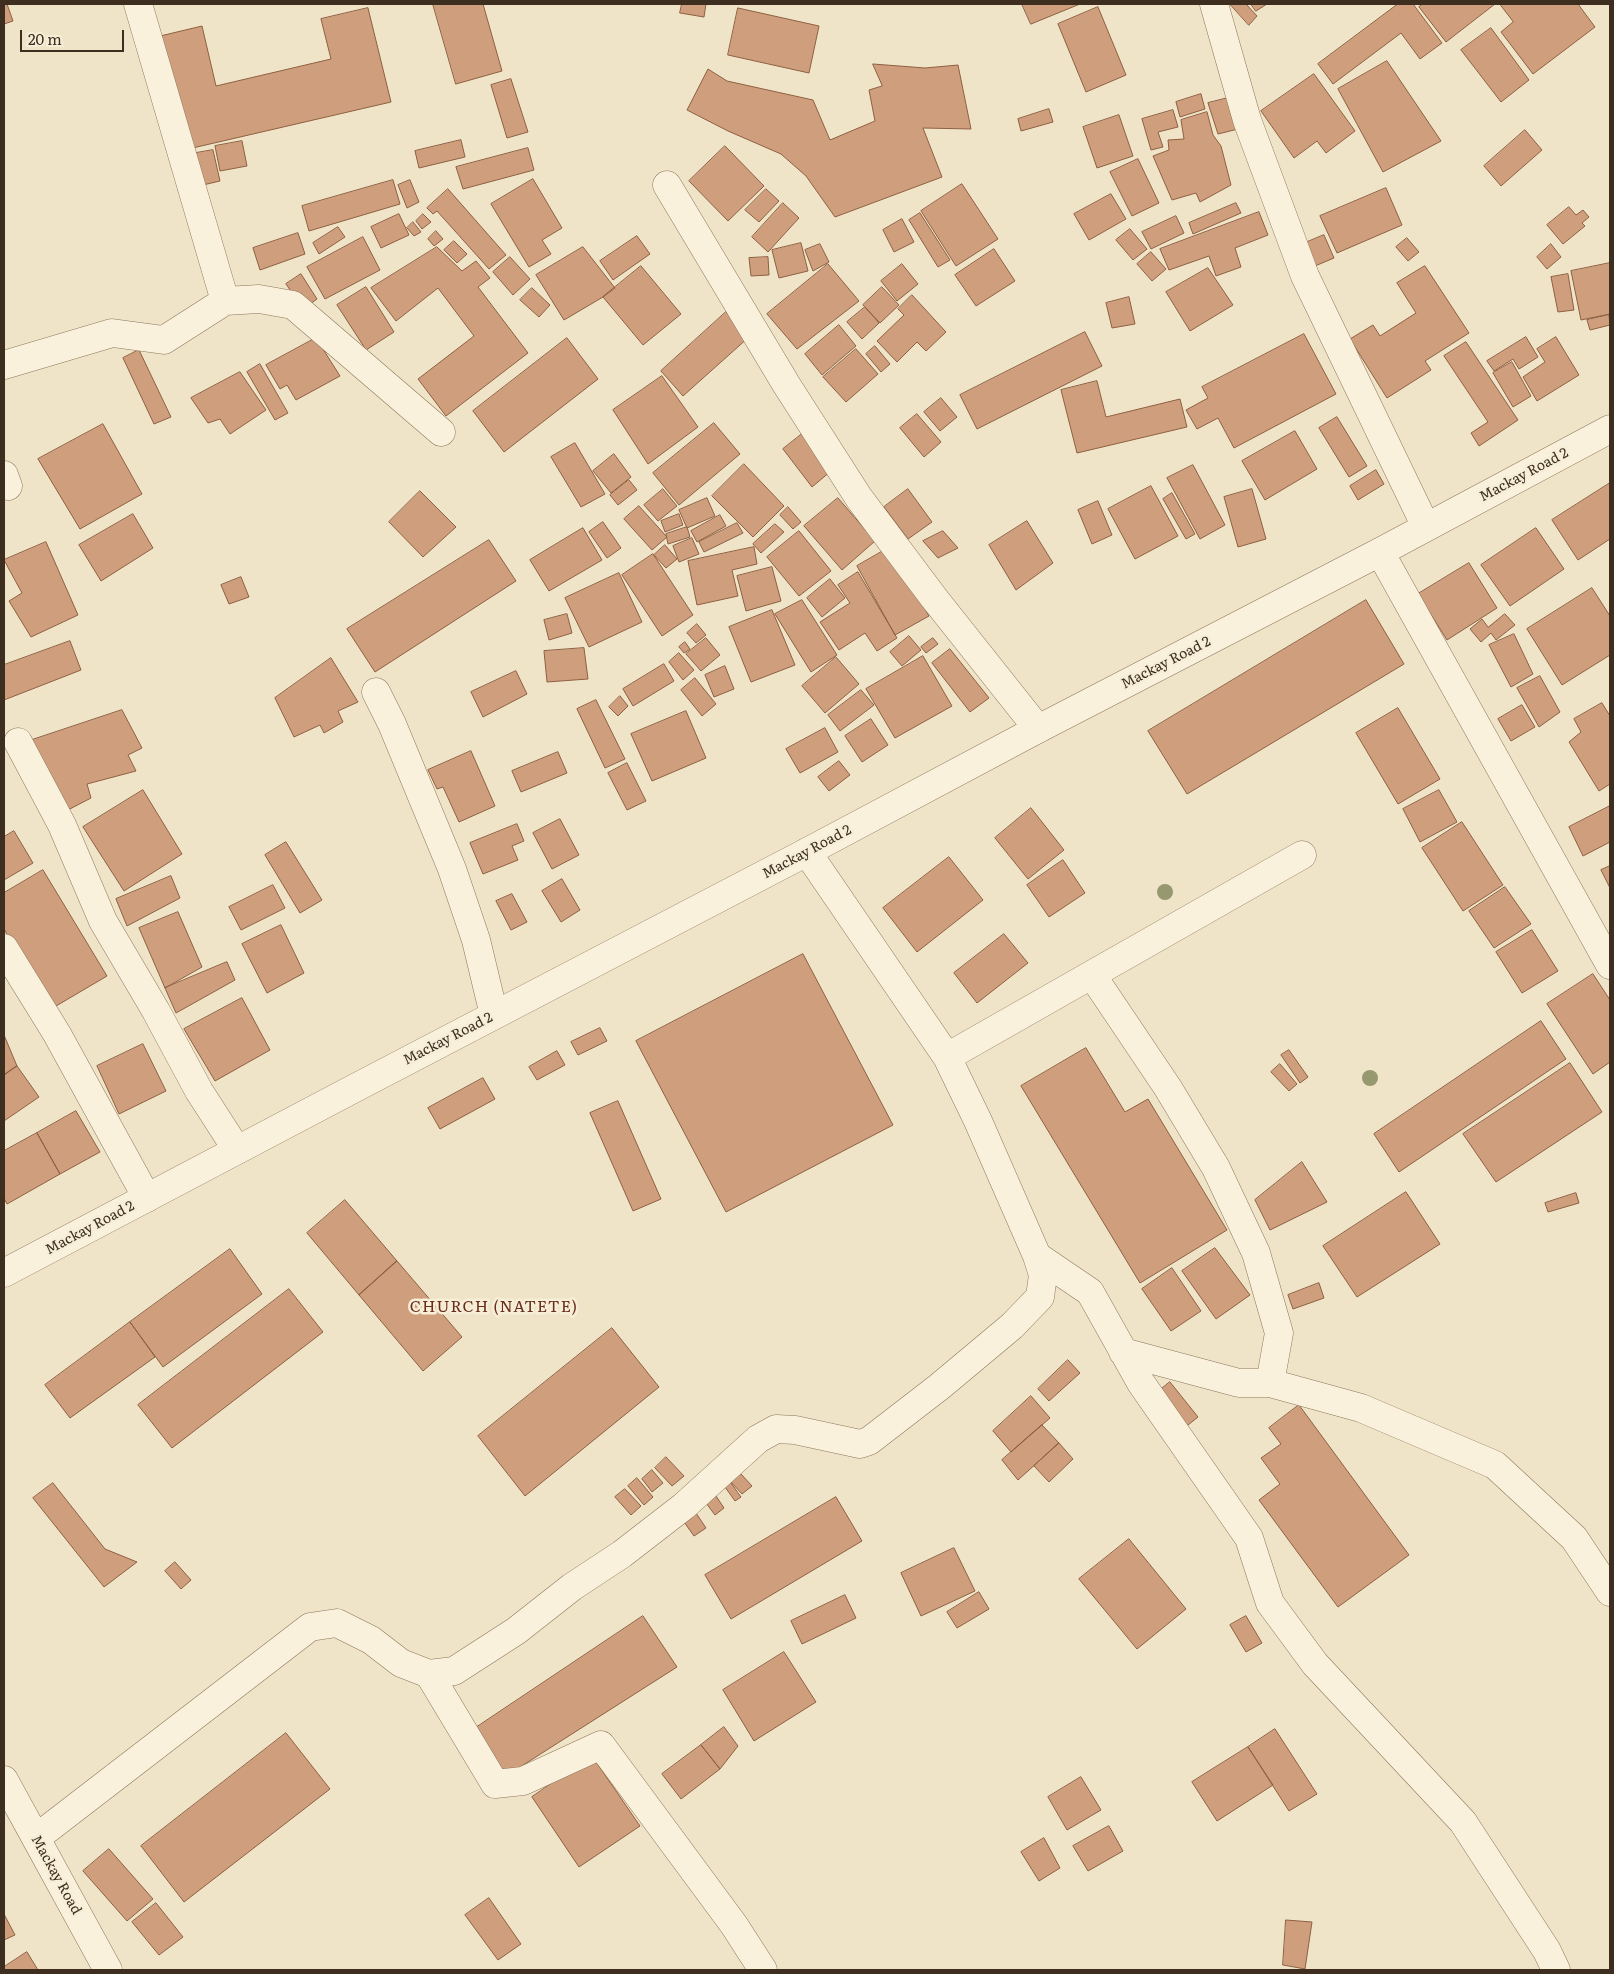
<!DOCTYPE html>
<style>
body{margin:0}
#map{position:relative;width:1614px;height:1974px;overflow:hidden;background:#f0e4c8;font-family:Literata,serif}
canvas{display:block}
.frame{position:absolute;inset:0;border:5px solid #3d2e20;pointer-events:none}
.scale{position:absolute;left:20px;top:30px;width:104px;height:22px;box-sizing:border-box;border:2px solid #3d2e20;border-top:0;padding-left:6px;font-size:15px;line-height:18px;white-space:nowrap;color:#3d2e20;-webkit-text-stroke:4px #f7eed8;paint-order:stroke}
</style>
<div id="map">
<canvas width="1614" height="1974"></canvas>
<div class="frame"></div>
<div class="scale">20 m</div>
</div>
<script>
const ctx = document.querySelector('canvas').getContext('2d');
ctx.lineJoin = 'round';
function paint(path, color) { ctx.fillStyle = color; ctx.fill(path, 'evenodd'); }
function stroke(path, color, width, dash) { ctx.strokeStyle = color; ctx.lineWidth = width; ctx.lineCap = dash ? 'butt' : 'round'; ctx.setLineDash(dash || []); ctx.stroke(path); }
function label(font, color, halo, rows, align = 'center') {
  ctx.font = font + ' Literata,serif'; ctx.lineWidth = 5; ctx.setLineDash([]); ctx.textBaseline = 'middle'; ctx.strokeStyle = halo; ctx.fillStyle = color; for (const [text, x, y, turn = 0] of rows) {
    ctx.save(); ctx.translate(x, y); ctx.rotate((+turn || 0) * Math.PI / 180); ctx.textAlign = isNaN(turn) ? turn : align; if (halo) ctx.strokeText(text, 0, 0); ctx.fillText(text, 0, 0); ctx.restore();
  }
}
const building = new Path2D(`
 M4,4H7L13,21L4,24Z
 M433,4H483L502,71L456,84Z
 M682,4H706L704,17L680,13Z
 M1022,4H1080L1031,24Z
 M1230,4H1246L1257,16L1249,25Z
 M1251,4H1267L1256,11Z
 M1398,4H1413L1442,43L1420,59L1401,33L1333,84L1318,64Z
 M1423,4H1495L1446,42L1419,7Z
 M1500,4H1578L1595,27L1533,74L1501,32L1513,22Z
 M1098,7L1126,75L1086,92L1058,24Z
 M368,8L391,102L184,150L156,37L202,26L216,86L331,59L321,19Z
 M738,8L819,26L809,73L728,55Z
 M1491,28L1529,80L1501,102L1461,50Z
 M1387,61L1441,141L1383,172L1338,89Z
 M873,64L925,68L958,65L971,129L923,128L942,177L835,217L806,176L781,154L728,131L687,110L708,69L727,81L813,100L830,140L875,121L869,90L882,86Z
 M1314,74L1355,131L1326,153L1317,141L1294,158L1261,111Z
 M511,79L528,132L507,138L491,85Z
 M1201,94L1205,109L1180,117L1176,102Z
 M1228,98L1238,129L1218,134L1208,103Z
 M1049,109L1053,122L1021,131L1018,119Z
 M1173,110L1178,127L1158,132L1163,147L1151,150L1142,119Z
 M1207,112L1213,135L1221,146L1231,185L1200,202L1196,193L1172,200L1153,156L1169,150L1168,140L1184,139L1181,120Z
 M1119,115L1133,156L1097,168L1083,127Z
 M1525,130L1542,150L1501,186L1484,166Z
 M461,140L465,157L419,168L415,151Z
 M242,141L247,166L220,171L215,146Z
 M725,146L764,186L728,221L689,181Z
 M528,148L534,170L463,189L456,167Z
 M213,150L220,181L203,185L196,153Z
 M1138,159L1159,203L1132,216L1110,172Z
 M533,179L562,228L542,240L551,254L529,267L491,204Z
 M393,180L400,204L309,231L302,206Z
 M410,180L419,202L407,208L398,185Z
 M962,184L998,239L956,266L921,211Z
 M1386,188L1402,225L1337,253L1320,216Z
 M448,189L506,255L489,269L437,211L433,214L427,208Z
 M766,189L779,201L759,222L745,210Z
 M1111,194L1126,219L1089,240L1074,214Z
 M783,203L799,218L768,252L752,237Z
 M1236,203L1241,213L1193,234L1189,223Z
 M1569,207L1576,215L1583,210L1589,217L1582,223L1585,226L1563,244L1547,225Z
 M1259,212L1268,235L1235,248L1241,267L1216,276L1209,256L1169,270L1160,249Z
 M920,213L950,260L938,267L909,220Z
 M399,214L409,235L381,248L371,227Z
 M423,214L431,222L422,229L416,221Z
 M1176,216L1184,233L1151,249L1142,232Z
 M902,219L914,242L894,252L883,230Z
 M413,222L421,232L414,236L407,228Z
 M338,227L345,237L319,254L313,243Z
 M1130,229L1147,249L1133,260L1116,240Z
 M436,231L443,239L434,246L428,239Z
 M298,233L305,254L260,270L253,248Z
 M1324,235L1334,258L1315,266L1305,243Z
 M637,236L650,254L613,280L600,261Z
 M363,237L380,270L325,299L307,267Z
 M1407,238L1419,252L1408,261L1396,247Z
 M454,241L467,254L457,263L444,250Z
 M801,243L808,271L779,278L772,250Z
 M820,244L829,262L813,271L805,250Z
 M1551,244L1561,257L1547,269L1537,257Z
 M437,247L462,271L476,261L490,278L478,287L528,353L446,416L418,379L474,336L438,288L396,321L371,288Z
 M583,247L615,288L603,297L564,320L536,275Z
 M994,249L1015,281L976,306L955,275Z
 M1151,252L1166,269L1152,281L1137,264Z
 M510,257L530,279L513,295L493,272Z
 M768,257L769,275L751,276L749,258Z
 M1610,263V314L1581,320L1571,271Z
 M828,264L859,301L797,349L767,314Z
 M902,264L918,284L897,301L881,281Z
 M641,266L681,314L643,345L603,297Z
 M1425,266L1469,333L1425,361L1431,370L1387,398L1350,339L1373,325L1380,336L1416,313L1397,283Z
 M1208,268L1233,305L1190,331L1166,292Z
 M301,274L317,299L303,309L286,284Z
 M1568,274L1574,310L1558,312L1551,277Z
 M366,287L394,332L366,350L337,305Z
 M882,287L899,305L880,323L863,305Z
 M532,288L550,305L539,317L520,300Z
 M912,295L946,332L926,351L917,342L897,362L877,341L904,315L898,309Z
 M1129,297L1135,324L1112,328L1106,303Z
 M865,307L879,323L862,339L847,322Z
 M726,312L749,337L683,396L661,371Z
 M1609,315L1610,325L1590,330L1587,320Z
 M839,325L856,346L822,375L805,354Z
 M1085,332L1102,366L977,429L960,395Z
 M1304,334L1336,394L1234,448L1218,418L1197,429L1186,410L1208,398L1202,387Z
 M1526,337L1538,357L1519,369L1513,359L1494,371L1487,361Z
 M1556,337L1579,375L1537,401L1523,377L1545,362L1537,349Z
 M316,338L340,376L296,400L287,385L280,389L266,365Z
 M567,338L598,379L504,452L473,411Z
 M1466,342L1518,420L1479,446L1471,433L1488,422L1444,356Z
 M875,346L890,364L881,372L866,354Z
 M856,349L878,374L846,402L823,377Z
 M139,350L171,417L154,424L123,358Z
 M1512,362L1531,396L1513,407L1493,373Z
 M260,364L288,413L275,420L247,372Z
 M240,372L266,410L230,434L220,419L208,423L191,398Z
 M662,376L698,427L648,464L613,410Z
 M1097,381L1106,417L1180,399L1187,427L1077,453L1061,390Z
 M941,398L957,417L940,431L924,412Z
 M917,414L941,442L924,457L900,428Z
 M1337,417L1367,466L1349,477L1319,428Z
 M714,423L740,454L679,505L653,473Z
 M103,424L142,494L80,529L38,459Z
 M1295,431L1317,469L1265,500L1242,461Z
 M802,434L831,471L812,487L783,449Z
 M575,443L605,494L581,507L551,457Z
 M614,454L631,477L611,493L593,471Z
 M744,464L784,506L753,537L712,496Z
 M1193,465L1225,525L1200,539L1167,478Z
 M1376,470L1384,484L1358,500L1350,486Z
 M629,480L637,490L618,505L610,495Z
 M1610,483V539L1578,560L1552,520Z
 M1151,486L1178,536L1135,559L1108,509Z
 M663,489L677,506L658,521L644,505Z
 M908,489L932,522L908,539L884,507Z
 M1252,489L1266,539L1238,547L1224,497Z
 M420,491L456,527L423,557L389,522Z
 M1172,493L1195,534L1186,539L1163,499Z
 M707,498L715,516L687,528L679,510Z
 M838,498L875,541L842,570L804,526Z
 M1098,501L1112,535L1092,544L1078,510Z
 M639,506L667,537L652,550L624,519Z
 M788,507L801,522L793,529L780,515Z
 M133,514L153,548L101,581L79,545Z
 M679,514L683,525L665,532L661,521Z
 M720,515L726,526L697,542L691,531Z
 M1027,521L1053,563L1016,590L989,545Z
 M603,522L621,548L607,558L589,532Z
 M737,523L743,533L704,552L699,542Z
 M775,524L784,532L761,553L753,544Z
 M687,527L690,537L668,544L666,534Z
 M583,528L602,560L549,591L530,560Z
 M1536,528L1564,569L1510,606L1481,565Z
 M799,531L831,571L799,596L767,557Z
 M943,531L958,548L938,558L923,541Z
 M692,538L699,554L679,562L673,546Z
 M489,540L516,581L375,672L347,629Z
 M46,542L78,615L31,637L9,601L22,593L4,560Z
 M665,545L677,559L666,568L654,555Z
 M754,547L757,564L732,570L738,596L697,605L688,561Z
 M890,547L929,616L895,635L857,566Z
 M653,554L693,615L662,636L622,575Z
 M1469,563L1497,608L1447,640L1418,594Z
 M772,567L781,601L746,611L737,576Z
 M858,572L897,638L877,651L865,633L839,650L820,622L850,603L838,585Z
 M619,573L642,622L589,647L565,598Z
 M241,577L249,597L229,604L221,585Z
 M830,579L845,598L822,617L807,598Z
 M1592,588L1610,616V655L1562,685L1527,629Z
 M802,600L837,655L811,672L775,614Z
 M1366,600L1404,664L1187,794L1148,731Z
 M772,610L795,665L751,682L729,627Z
 M567,614L572,633L549,640L544,620Z
 M1505,614L1515,625L1496,640L1491,633L1481,642L1470,629L1482,619L1488,627Z
 M697,624L706,635L696,643L687,633Z
 M1514,634L1533,674L1511,687L1489,645Z
 M909,636L921,650L902,666L890,652Z
 M706,638L720,655L701,671L686,654Z
 M933,638L938,644L926,653L921,647Z
 M70,641L81,670L4,700V665Z
 M685,642L690,649L684,653L679,647Z
 M584,648L588,679L547,682L544,651Z
 M950,649L989,698L970,712L932,663Z
 M679,653L694,670L683,680L669,662Z
 M923,656L952,706L895,738L866,689Z
 M836,657L859,684L825,713L802,686Z
 M331,658L358,702L338,711L343,722L324,733L320,725L294,737L275,698Z
 M664,664L674,681L633,706L623,689Z
 M725,666L734,689L714,697L705,675Z
 M516,671L527,694L483,717L471,692Z
 M1540,676L1560,712L1539,727L1517,688Z
 M695,678L716,704L702,716L681,690Z
 M861,690L874,705L840,731L828,715Z
 M620,696L628,706L618,716L609,707Z
 M596,700L625,759L605,768L577,709Z
 M1602,703L1610,716V784L1599,791L1569,742L1581,732L1574,719Z
 M1522,705L1535,727L1511,741L1498,719Z
 M1398,708L1440,779L1398,804L1356,733Z
 M122,710L142,748L128,755L136,771L87,784L91,798L66,811L32,740Z
 M686,711L706,758L652,781L631,734Z
 M871,719L888,745L862,762L845,736Z
 M825,728L838,752L800,773L786,749Z
 M471,751L495,806L459,822L443,787L437,789L428,770Z
 M558,752L567,773L521,792L512,771Z
 M839,761L850,775L829,791L818,777Z
 M627,763L646,801L627,810L608,773Z
 M143,790L182,854L124,891L83,827Z
 M1439,790L1457,822L1420,842L1403,809Z
 M1610,806V842L1583,856L1569,827Z
 M1031,808L1064,850L1028,879L995,838Z
 M560,819L579,855L552,869L533,833Z
 M1462,822L1503,885L1463,911L1422,848Z
 M517,824L524,841L512,846L518,860L483,874L470,843Z
 M14,831L33,863L4,880V837Z
 M286,842L322,900L300,913L265,855Z
 M949,857L983,900L917,952L883,908Z
 M1063,860L1085,893L1049,917L1027,885Z
 M1610,866V888L1601,870Z
 M43,870L107,976L51,1009L4,929V893Z
 M171,876L180,898L127,926L116,899Z
 M562,879L580,910L561,922L542,891Z
 M273,885L285,908L241,930L229,907Z
 M1505,887L1531,924L1494,948L1469,911Z
 M512,894L527,922L511,930L496,901Z
 M178,912L202,967L165,988L139,928Z
 M281,925L304,973L267,993L242,944Z
 M1532,930L1558,971L1522,993L1496,952Z
 M1004,934L1028,963L977,1003L954,973Z
 M803,954L893,1125L726,1212L636,1041Z
 M227,962L235,980L176,1013L165,988Z
 M1593,974L1610,1000V1062L1593,1074L1547,1004Z
 M242,998L270,1050L215,1081L184,1029Z
 M1541,1021L1566,1059L1399,1172L1374,1134Z
 M600,1028L607,1041L578,1055L571,1042Z
 M4,1035L17,1066L4,1075Z
 M143,1044L166,1091L119,1114L97,1066Z
 M1086,1048L1125,1112L1148,1099L1227,1230L1140,1283L1021,1086Z
 M1289,1050L1308,1077L1300,1083L1281,1055Z
 M557,1051L565,1065L537,1080L529,1067Z
 M1570,1063L1602,1112L1496,1182L1463,1134Z
 M1280,1064L1297,1084L1289,1091L1271,1072Z
 M17,1066L39,1097L4,1121V1075Z
 M483,1078L495,1099L440,1129L428,1108Z
 M618,1101L661,1199L633,1211L590,1113Z
 M76,1111L100,1152L60,1174L37,1133Z
 M37,1133L60,1174L7,1204L4,1198V1151Z
 M1302,1162L1327,1202L1270,1230L1255,1200Z
 M1406,1192L1440,1244L1357,1297L1323,1246Z
 M1576,1193L1579,1203L1548,1212L1545,1203Z
 M345,1200L397,1261L359,1295L307,1233Z
 M1215,1248L1250,1295L1216,1319L1182,1271Z
 M230,1249L262,1294L163,1367L130,1322Z
 M397,1261L462,1337L423,1371L359,1295Z
 M1172,1268L1201,1311L1171,1331L1142,1289Z
 M1319,1283L1324,1298L1293,1309L1288,1295Z
 M289,1289L323,1332L172,1448L138,1405Z
 M130,1322L155,1357L70,1418L45,1385Z
 M612,1328L659,1387L525,1496L478,1436Z
 M1068,1360L1080,1373L1049,1401L1038,1389Z
 M1170,1382L1198,1417L1183,1429L1154,1395Z
 M1031,1396L1050,1418L1011,1452L993,1431Z
 M1299,1405L1409,1555L1338,1607L1259,1500L1280,1484L1261,1458L1281,1444L1269,1428Z
 M1042,1425L1059,1443L1018,1480L1002,1460Z
 M1059,1443L1073,1459L1049,1482L1034,1466Z
 M666,1457L684,1476L672,1486L655,1468Z
 M652,1470L663,1483L652,1492L642,1479Z
 M741,1474L752,1486L742,1494L731,1482Z
 M637,1478L653,1497L644,1505L628,1486Z
 M53,1483L105,1549L137,1562L104,1587L33,1498Z
 M731,1483L741,1497L735,1501L725,1487Z
 M625,1489L641,1506L631,1515L615,1497Z
 M716,1496L724,1508L715,1515L706,1503Z
 M836,1497L862,1541L731,1619L705,1575Z
 M696,1513L706,1528L694,1536L684,1522Z
 M1129,1539L1186,1609L1137,1649L1079,1579Z
 M954,1548L975,1591L921,1616L901,1573Z
 M175,1562L191,1580L181,1589L165,1571Z
 M979,1592L989,1609L957,1628L947,1612Z
 M845,1595L856,1618L802,1644L791,1621Z
 M643,1616L677,1667L506,1776L474,1729Z
 M1246,1616L1262,1643L1246,1652L1230,1625Z
 M784,1652L816,1702L754,1741L723,1690Z
 M724,1727L738,1746L720,1769L701,1745Z
 M1275,1729L1317,1794L1289,1811L1248,1747Z
 M286,1733L330,1789L184,1902L141,1846Z
 M701,1745L720,1769L681,1799L662,1774Z
 M1248,1747L1273,1785L1217,1821L1192,1782Z
 M592,1756L640,1826L579,1867L532,1797Z
 M1081,1777L1101,1810L1067,1830L1048,1797Z
 M1109,1826L1123,1851L1088,1871L1073,1846Z
 M1044,1838L1060,1868L1039,1881L1021,1852Z
 M109,1849L153,1899L127,1921L83,1871Z
 M489,1898L521,1944L498,1960L465,1915Z
 M156,1903L183,1937L159,1955L132,1922Z
 M4,1914L15,1935L4,1940Z
 M1286,1920L1312,1922L1305,1969L1283,1965Z
 M27,1952L38,1970H4V1967Z`);
paint(building, '#cf9f7d');
stroke(building, '#8d5f41', 1);
const minor = new Path2D(`
 M138,4L225,301L259,299L293,305L441,432
 M1214,4L1247,120L1305,276L1426,527
 M667,185L786,384L859,498L934,598L1038,729
 M4,365L112,333L164,340L225,301
 M4,475L8,486
 M1380,552L1610,965
 M376,692L392,724L452,869L476,940L494,1015
 M18,742L62,825L103,921L156,1011L199,1091L237,1150
 M4,948L57,1034L147,1198
 M1092,975L1168,1088L1216,1168L1256,1253L1279,1333L1270,1383
 M947,1057L1302,855
 M1037,1256L1090,1292L1141,1383L1249,1538L1270,1603L1315,1664L1463,1822L1547,1951L1556,1970
 M1123,1352L1239,1383H1270L1361,1408L1495,1465L1574,1538L1610,1592
 M429,1674L495,1784L523,1781L601,1745L734,1925L763,1970
 M4,1780L108,1970
 M36,1838L310,1627L337,1623L371,1640L401,1663L429,1674L454,1671L516,1631L572,1587L622,1554L684,1506L758,1439L776,1429L795,1430L860,1444L869,1441L939,1387L1012,1326L1040,1297L1043,1275L1037,1256L978,1121L947,1057L807,852`);
const tertiary = new Path2D(`
 M4,1273L355,1088L807,852L1038,729L1380,552L1610,429`);
stroke(minor, '#8d765c', 29);
stroke(tertiary, '#8d765c', 29);
stroke(minor, '#faf1dc', 28);
stroke(tertiary, '#faf1dc', 28);
ctx.fillStyle = '#96986f';
for (const [x, y] of [
 [1165,892],
 [1370,1078]
]) { ctx.beginPath(); ctx.arc(x, y, 8, 0, 2 * Math.PI); ctx.fill(); }
label('14px', '#3d2e20', '#f7eed8', [
 ["Mackay Road 2",1524,475,-28],
 ["Mackay Road 2",1166,663,-27],
 ["Mackay Road 2",807,852,-28],
 ["Mackay Road 2",448,1039,-27],
 ["Mackay Road 2",90,1228,-28],
 ["Mackay Road",56,1875,61]
]);
ctx.letterSpacing = '1px';
label('16px', '#6b2e1e', '#f7eed8', [
 ["CHURCH (NATETE)",494,1307]
]);
ctx.letterSpacing = '0px';
</script>
